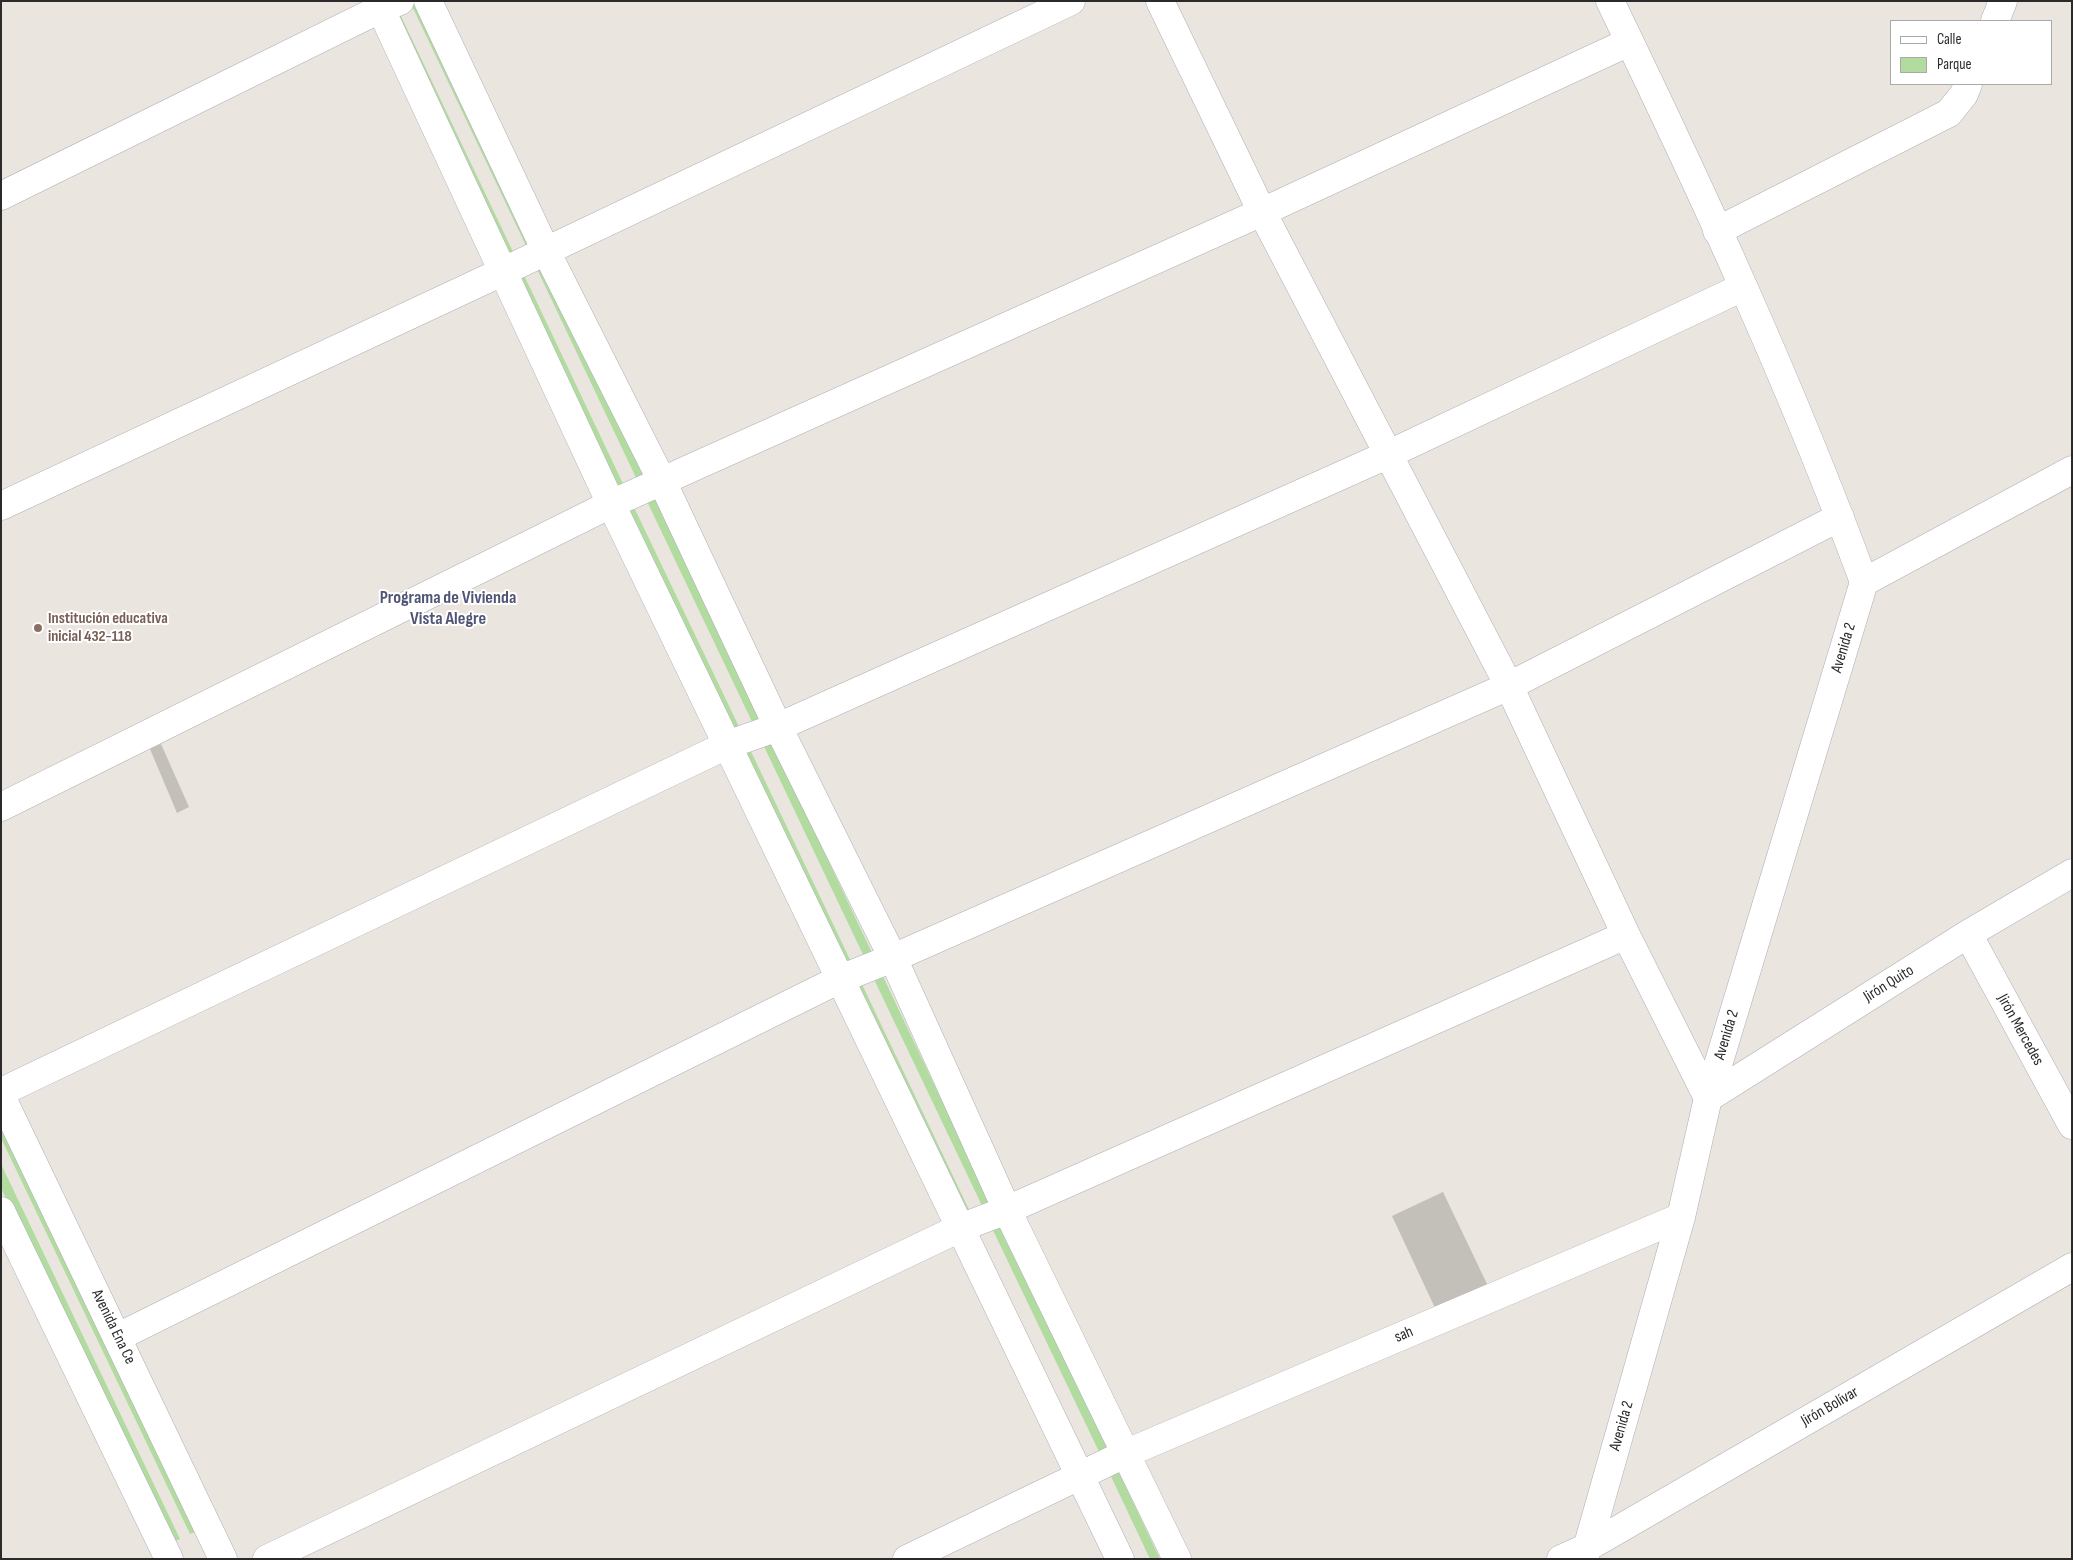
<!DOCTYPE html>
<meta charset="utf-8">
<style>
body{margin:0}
#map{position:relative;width:2073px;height:1560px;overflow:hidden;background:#eae5de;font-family:"Sofia Sans Condensed",sans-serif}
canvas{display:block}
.frame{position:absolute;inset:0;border:2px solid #2a2a2a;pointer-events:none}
.legend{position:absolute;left:1890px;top:20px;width:162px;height:65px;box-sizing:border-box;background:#fff;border:1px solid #aaa;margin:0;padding:6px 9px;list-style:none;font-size:15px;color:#2a2a2a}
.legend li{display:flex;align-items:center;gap:10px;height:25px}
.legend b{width:25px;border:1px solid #aaa}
</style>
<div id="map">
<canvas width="2073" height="1560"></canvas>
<div class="frame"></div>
<ul class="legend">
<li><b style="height:6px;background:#fff"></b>Calle</li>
<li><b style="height:14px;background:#b2dba0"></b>Parque</li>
</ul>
</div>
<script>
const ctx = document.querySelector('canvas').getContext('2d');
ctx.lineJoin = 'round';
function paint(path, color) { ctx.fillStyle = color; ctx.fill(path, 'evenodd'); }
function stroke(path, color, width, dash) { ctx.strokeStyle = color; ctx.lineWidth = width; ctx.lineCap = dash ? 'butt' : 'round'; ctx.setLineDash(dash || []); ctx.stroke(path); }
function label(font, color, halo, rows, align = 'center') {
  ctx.font = font + ' "Sofia Sans Condensed",sans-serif'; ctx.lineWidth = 4; ctx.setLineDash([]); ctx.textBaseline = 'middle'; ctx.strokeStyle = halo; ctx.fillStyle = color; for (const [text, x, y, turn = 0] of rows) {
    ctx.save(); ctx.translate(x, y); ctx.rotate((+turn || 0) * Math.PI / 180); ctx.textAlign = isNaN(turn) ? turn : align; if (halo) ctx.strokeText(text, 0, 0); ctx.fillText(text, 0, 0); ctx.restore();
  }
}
paint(new Path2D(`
 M420,3L536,246L528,250L412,6Z
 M399,12L515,256L507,260L391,15Z
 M544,263L647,480L639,484L536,267Z
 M523,273L626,490L618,493L515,276Z
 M652,492L763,724L755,728L644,495Z
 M631,501L742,733L734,737L623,504Z
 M768,734L875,959L867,963L760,738Z
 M747,743L854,968L846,972L738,746Z
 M880,970L993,1209L985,1212L871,973Z
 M859,978L973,1218L965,1221L850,981Z
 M1,1111L201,1530L190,1534L1,1138Z
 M1,1164L180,1539L171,1543L1,1188Z
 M998,1220L1111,1456L1103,1460L990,1224Z
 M1115,1464L1160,1559H1150L1107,1468Z`), '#b2dba0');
paint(new Path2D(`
 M161,744L189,807L177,813L150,749Z
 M1443,1192L1488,1286L1436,1310L1392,1216Z`), '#c3bfb9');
const minor = new Path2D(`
 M377,1L611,504L1120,1559
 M428,1L546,251L662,481L778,727L893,958L1007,1210L1177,1559
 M1160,1L1262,212L1509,686L1626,935L1708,1098L1968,934L2072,873
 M1995,21L2003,1
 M1,196L380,9L400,1
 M1717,231L1949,113L1964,94L1968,84
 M1,506L504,271L1071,1
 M1864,582L2072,470
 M1,807L611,504L1262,212L1629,42
 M1968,934L2072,1125
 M1,1092L727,745L778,727L1387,455L1743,287
 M1,1096L223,1559
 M1,1211L169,1559
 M118,1337L840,979L893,958L1509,686L1840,517
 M267,1559L960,1228L1007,1210L1626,935
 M907,1559L1127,1453L1681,1217
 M1561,1559L1588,1547L2072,1267
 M1584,1559L1681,1217L1708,1098L1864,582C1791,384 1702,191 1610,1`);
stroke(minor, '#aeafb9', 29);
stroke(minor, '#fff', 28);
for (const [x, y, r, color] of [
 [38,628,5,"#8d6e63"]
]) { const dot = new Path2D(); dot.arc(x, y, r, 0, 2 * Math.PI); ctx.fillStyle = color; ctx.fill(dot); stroke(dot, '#fff', 2); }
label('bold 16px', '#785e54', '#fff', [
 ["Institución educativa",48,619],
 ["inicial 432-118",48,637]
], 'left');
label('16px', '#2a2a2a', '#fff', [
 ["Avenida 2",1844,648,-73],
 ["Jirón Quito",1889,984,-32],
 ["Jirón Mercedes",2020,1030,61],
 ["Avenida 2",1727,1035,-73],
 ["Avenida Ena Ce",113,1327,64],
 ["sah",1404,1335,-23],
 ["Jirón Bolívar",1830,1407,-30],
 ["Avenida 2",1622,1426,-74]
]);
label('bold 18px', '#505576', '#fff', [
 ["Programa de Vivienda",448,598],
 ["Vista Alegre",448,619]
]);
</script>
